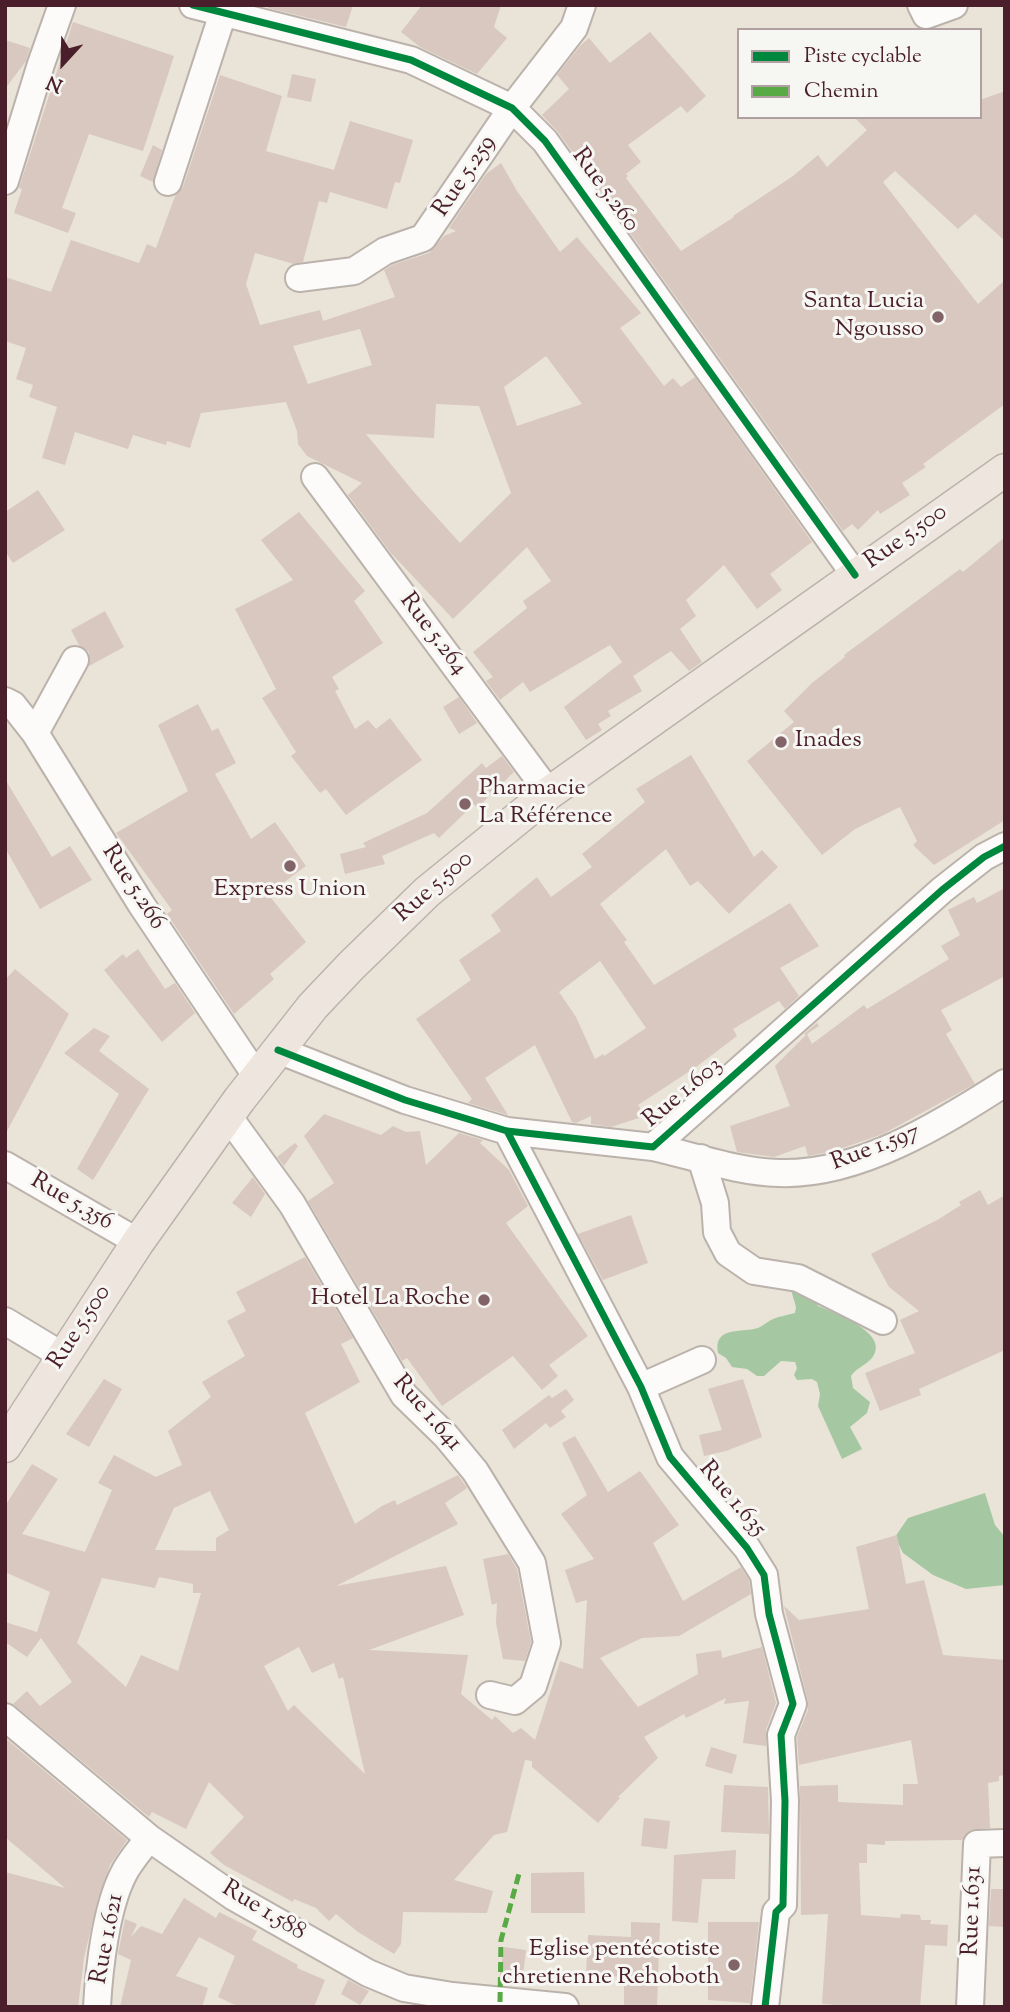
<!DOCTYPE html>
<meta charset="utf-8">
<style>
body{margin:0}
#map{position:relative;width:1010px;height:2012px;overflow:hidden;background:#eae4d8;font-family:"Sorts Mill Goudy",serif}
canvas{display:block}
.frame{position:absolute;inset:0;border:7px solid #4a1f2b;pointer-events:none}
.legend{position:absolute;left:737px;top:28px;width:245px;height:91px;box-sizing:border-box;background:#f6f6f2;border:2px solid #b1a0a2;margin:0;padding:9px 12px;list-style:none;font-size:21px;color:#4a1f2b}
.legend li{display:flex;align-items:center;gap:14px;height:35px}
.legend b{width:35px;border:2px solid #b1a0a2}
.north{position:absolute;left:28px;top:28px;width:70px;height:70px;-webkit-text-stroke:5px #f6f6f2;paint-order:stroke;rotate:202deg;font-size:19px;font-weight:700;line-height:28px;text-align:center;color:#4a1f2b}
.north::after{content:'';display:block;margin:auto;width:24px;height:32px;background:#4a1f2b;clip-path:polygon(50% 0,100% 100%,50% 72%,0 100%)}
</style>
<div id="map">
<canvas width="1010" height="2012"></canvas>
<div class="frame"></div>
<ul class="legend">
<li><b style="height:9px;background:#00873e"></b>Piste cyclable</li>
<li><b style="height:9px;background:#57aa44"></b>Chemin</li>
</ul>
<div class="north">N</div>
</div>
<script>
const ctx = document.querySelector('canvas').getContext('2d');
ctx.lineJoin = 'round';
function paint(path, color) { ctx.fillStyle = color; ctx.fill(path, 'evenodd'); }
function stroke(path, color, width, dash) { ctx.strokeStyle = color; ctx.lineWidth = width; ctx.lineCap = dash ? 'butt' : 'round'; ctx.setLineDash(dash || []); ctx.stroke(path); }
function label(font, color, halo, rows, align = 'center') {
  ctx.font = font + ' "Sorts Mill Goudy",serif'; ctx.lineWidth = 6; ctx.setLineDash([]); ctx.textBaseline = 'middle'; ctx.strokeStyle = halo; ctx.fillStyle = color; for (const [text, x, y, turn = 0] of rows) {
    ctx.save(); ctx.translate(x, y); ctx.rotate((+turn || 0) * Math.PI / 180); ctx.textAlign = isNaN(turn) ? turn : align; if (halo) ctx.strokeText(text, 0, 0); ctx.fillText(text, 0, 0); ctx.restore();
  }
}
paint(new Path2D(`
 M809,1289L818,1306C832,1312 892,1333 872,1358C866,1365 856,1368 851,1376L853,1388L870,1402L867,1413L850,1427L862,1449L842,1459L818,1406L820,1394L817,1382L812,1379L797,1380L794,1375L797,1368L795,1362L781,1361L764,1376H757L747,1369L732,1367L726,1358L718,1353C713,1326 741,1333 758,1328C763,1326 768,1321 773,1319C780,1316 788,1315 795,1313L796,1307L791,1290Z
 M985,1493L995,1525L1005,1537V1585L966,1589L933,1575L903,1553L895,1537L908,1518Z`), '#a5c8a2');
paint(new Path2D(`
 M268,5H353L346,27L268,8Z
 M422,5H501L494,27L507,38L477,74L420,47L401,32Z
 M73,22L174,56L143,151L89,134L62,208L76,213L68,233L14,213L22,189L19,188Z
 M650,32L706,96L687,113L681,106L628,145L641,162L626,174L628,176L626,178L681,251L734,217L733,216L793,176L818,155L827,167L867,130L854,117H980V100L1005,91V241L975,214L958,229L895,171L883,182L978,304L1005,280V404L923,464L926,467L902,483L910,495L880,514L878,510L858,530L852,524L843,531L558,132L542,115L569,89L557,75L580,46L589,38L610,63Z
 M5,40L30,48L26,61L5,89Z
 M292,74L316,79L311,102L287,97Z
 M220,75L282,96L266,151L334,170L350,121L413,140L400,183L395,182L387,209L330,192L327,203L319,201L303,262L294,264L255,253L246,284L260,325L320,310L323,321L395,297L384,270L392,265L429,253L444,236L456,231L449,228L486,174L501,163L517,191L560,252L577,237L641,313L620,328L664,386L673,378L681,387L695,377L812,542L770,574L782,590L757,609L724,565L686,600L696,616L680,629L702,662L689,671L671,651L633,676L642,691L608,711L611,716L598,724L602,730L586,740L564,707L622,662L610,645L530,692L523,682L500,700L486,681L493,677L473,652L527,608L523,601L551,581L527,547L453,619L390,552L348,495L362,483L307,456L298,444L297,431L286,402L201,413L190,448L167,441L166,445L133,435L128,449L75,432L65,465L42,458L57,407L29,397L33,385L16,379L26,348L5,341V277L51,292L71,240L139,263L147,244L156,248L175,196L183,187ZM360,329L372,365L308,384L293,346ZM546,356L582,404L517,426L504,387ZM436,404L479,406L511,493L460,543L413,491L366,434L434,438Z
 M153,145L162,150L153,182L140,176Z
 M38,490L65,530L13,563L5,551V512Z
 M299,512L365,591L354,601L383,643L332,677L339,689L335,691L355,729L368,720L376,729L390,718L422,760L346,815L326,789L320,793L291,756L296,752L262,698L276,689L235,609L293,580L261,540Z
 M1005,537V820L934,865L913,845L917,841L900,807L855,829L822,855L747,761L794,722L784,711L812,683L845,657L844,655L960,569L963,572Z
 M105,611L124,647L89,666V652L79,645L71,630Z
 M459,697L477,723L459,734L443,707Z
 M198,704L212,731L218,728L236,763L215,774L251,839L275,822L306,866L268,894L306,942L270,974L274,979L234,1014L167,914L172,910L116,833L188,791L158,725Z
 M691,755L754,857L762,850L778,867L729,914L698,881L690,886L666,849L600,904L627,940L624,942L654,985L790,903L819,946L780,968L799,996L785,1009L779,1001L733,1029L737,1036L696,1067L638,1105L645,1116L611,1127L591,1124V1116L576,1123L572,1122L535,1045L485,1078L508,1115L468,1103L472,1099L416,1019L471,980L459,960L501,931L491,915L537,877L551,897L592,867L582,854L645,802L636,789ZM600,961L646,1028L604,1056L603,1054L595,1059L576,1017L559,992Z
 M502,756L514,772L477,808L474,804L439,838L434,833L382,856L385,864L345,874L340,854L366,847L363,843L427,813L482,763L486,768Z
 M5,779L52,857L70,846L92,880L40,909L5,848Z
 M1005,888V976L941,1010L952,1030L946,1034L975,1084L883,1134L834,1151L808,1156L805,1146L774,1157L737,1152L730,1126L790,1106L775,1066L806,1035L804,1034L817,1023L819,1026L807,1034L812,1044L864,1005L867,1009L949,959L941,946L960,935L948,910L974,897L977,903Z
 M138,949L165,989L175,983L195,1013L162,1042L104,970L123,954L126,958Z
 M15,969L69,1014L5,1135V980Z
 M94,1028L110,1036L99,1051L149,1089L93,1180L77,1169L119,1094L64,1053Z
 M324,1114L381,1135L393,1126L406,1132L420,1131L426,1165L459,1133L483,1140L480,1143L509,1170L528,1206L506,1223L588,1336L549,1365L558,1376L542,1390L513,1356L442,1406L407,1358L402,1361L308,1201L334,1183L304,1136Z
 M295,1143L298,1146L284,1166L277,1157Z
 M253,1177L265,1194L251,1217L232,1203Z
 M980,1190L988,1205L1005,1195V1350L919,1389L921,1395L880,1411L865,1373L915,1353L900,1320L919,1311L889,1287L871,1254L939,1219L961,1205L959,1202Z
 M631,1215L648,1263L603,1280L578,1234Z
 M305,1257L353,1338L341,1344L360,1382L305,1413L355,1524L382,1506L395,1500L397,1505L458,1475L467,1488L445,1503L458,1524L336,1586L446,1566L464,1615L369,1650L468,1655L461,1694L492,1720L495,1716L513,1733L521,1728L535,1740L560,1661L583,1669L587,1600L576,1603L565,1570L594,1559L561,1514L587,1495L562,1443L575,1436L608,1492L640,1471L679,1525L653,1543L683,1601L741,1567L749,1580L751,1594L679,1636L642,1638L600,1658L638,1707L698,1674L696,1654L721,1650L722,1658L762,1647L776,1703L766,1730V1746L743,1743L749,1701L724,1704L726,1698L686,1718L684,1714L644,1737L658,1758L618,1797L620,1798L598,1823L532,1767V1761L525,1760L507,1832L494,1835L454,1880L493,1891L487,1913L403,1912L401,1944L394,1954L358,1932L336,1914L329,1921L316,1908L294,1899L293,1902L224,1865L210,1853L244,1817L209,1782L186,1829L152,1812L149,1817L13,1704L27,1691L40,1706L72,1682L41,1638L27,1657L5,1642V1622L37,1632L50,1592L5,1572V1506L32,1464L58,1479L22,1534L85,1552L112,1490L98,1483L114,1455L156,1477L182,1465L168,1431L211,1397L202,1382L245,1356L227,1321L246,1311L236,1292ZM210,1491L229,1530L216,1538V1551L155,1550L174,1508ZM159,1577L193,1584V1593H201L178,1671L141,1655L126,1687L77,1643L102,1578L155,1588ZM299,1647L312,1673L334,1663L339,1679L343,1677L365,1774L294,1705L288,1711L264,1666Z
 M104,1379L122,1389L89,1447L66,1434Z
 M743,1379L762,1437L726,1451L704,1456L699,1435L722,1430L708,1389Z
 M566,1389L574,1400L561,1411L566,1417L550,1428L546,1423L514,1449L502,1430L549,1395L552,1398Z
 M897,1535L906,1584L924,1580L943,1655L1005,1660V1775L999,1776V1781L988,1783L990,1828L970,1830L962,1840L885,1841V1845L867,1844V1863H859L861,1915L900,1918L901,1914L920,1915L921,1920H931L930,1924L948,1925L947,1946L925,1945L920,2007H863L822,2004L828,1914L801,1915L800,1786L838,1785V1802L903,1805V1784H918L911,1740L799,1765L797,1737L808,1710V1701L784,1606L799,1620L869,1609L856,1547Z
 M508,1554L517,1569L531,1642L525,1661L503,1659L496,1623L497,1603L492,1605L483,1559Z
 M5,1738L127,1840L110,1865L98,1898L84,1958L78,2007H5V1872L65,1888L5,1837Z
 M711,1747L737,1755L732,1774L705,1766Z
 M724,1785L768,1787L769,1834L721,1832Z
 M644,1818L670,1821L667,1849L641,1846Z
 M736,1850L735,1879H702L698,1923L672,1921L674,1855Z
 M584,1872L585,1913H531V1873Z
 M991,1889H1005V1927L989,1926Z
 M184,1898L216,1918L219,1912L257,1931L252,1940L298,1965L297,1968L325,1980L314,2007H239L218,1997L235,1956L199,1937L176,1976L208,1988L202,2007H120L131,1960L118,1954L125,1919L137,1924L131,1937L141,1926L162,1934Z
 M631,1922L660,1923L657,2007H624V1977L586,1975L588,1935L631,1937Z
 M708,1922H759L750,2003L708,2000Z
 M504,1947L526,1950L522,1984L499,1981Z
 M348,1980L369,1991L360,2005L341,1994Z`), '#d8c8bf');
const minor = new Path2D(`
 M193,5L411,60L512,108L545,141L855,575
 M921,5L926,15L954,5
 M5,181L41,64L62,5
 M168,182L223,13
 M299,278L354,271L385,251L423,238L512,108L574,28L582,5
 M315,477L549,793
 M5,701L13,705L35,733L141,904L257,1077
 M35,733L75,660
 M278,1050L405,1100L507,1131L653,1147L942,890L984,857L1005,846
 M228,1116L292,1204L404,1395L446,1436L475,1471L532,1563L547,1643L533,1686L515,1701L490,1695
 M507,1131L641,1387L670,1457L747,1548L764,1575L769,1614L793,1704L781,1735L785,1801L783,1905L776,1912L765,2007
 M653,1147C694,1156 737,1172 779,1173C858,1176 941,1124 1005,1083
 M701,1158L715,1203L717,1232L728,1253L754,1271L798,1278L883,1321
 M5,1165L138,1242
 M5,1321L63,1356
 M641,1387L702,1360
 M5,1717L149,1838L234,1897L368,1973L404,1988L452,1996L565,2007
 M97,2007C99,1969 106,1907 124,1873C130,1861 140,1850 149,1838
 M970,2007L977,1844L1005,1843`);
const major = new Path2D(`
 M5,1446L138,1242L239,1100L313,1006L351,966L427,892L549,793L1005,470`);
stroke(minor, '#bbb2ac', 30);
stroke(major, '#bbb2ac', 35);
stroke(minor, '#fcfbf9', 26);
stroke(major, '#eee6de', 32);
stroke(new Path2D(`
 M500,2002L501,1940L520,1870`), '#57aa44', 5, [10, 5]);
stroke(new Path2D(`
 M193,5L411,60L512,108L545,141L855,575
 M278,1050L405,1100L507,1131L653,1147L942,890L984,857L1005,846
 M507,1131L641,1387L670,1457L747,1548L764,1575L769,1614L793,1704L781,1735L785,1801L783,1905L776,1912L765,2007`), '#00873e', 7);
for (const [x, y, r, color] of [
 [938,317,7,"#826468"],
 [781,742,7,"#826468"],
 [465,804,7,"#826468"],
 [290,866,7,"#826468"],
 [484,1300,7,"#826468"],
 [734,1965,7,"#826468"]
]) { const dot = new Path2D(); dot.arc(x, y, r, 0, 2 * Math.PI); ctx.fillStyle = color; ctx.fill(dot); stroke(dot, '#f6f6f2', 2.5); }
label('24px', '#4a1f2b', '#f6f6f2', [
 ["Rue 5.259",466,177,-56],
 ["Rue 5.260",604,191,54],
 ["Rue 5.500",907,538,-35],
 ["Rue 5.264",432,635,53],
 ["Rue 5.266",132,888,57],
 ["Rue 5.500",435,888,-41],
 ["Rue 1.603",684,1094,-40],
 ["Rue 1.597",876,1149,-21],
 ["Rue 5.356",71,1203,30],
 ["Rue 5.500",81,1328,-57],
 ["Rue 1.641",426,1414,49],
 ["Rue 1.635",731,1500,50],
 ["Rue 1.631",974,1911,-88],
 ["Rue 1.588",263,1912,31],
 ["Rue 1.621",109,1939,-79]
]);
label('24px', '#4a1f2b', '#f6f6f2', [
 ["Santa Lucia",924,303],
 ["Ngousso",924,331],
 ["Inades",795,742,"left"],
 ["Pharmacie",479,790,"left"],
 ["La Référence",479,818,"left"],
 ["Express Union",290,891,"center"],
 ["Hotel La Roche",470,1300],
 ["Eglise pentécotiste",720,1951],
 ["chretienne Rehoboth",720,1979]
], 'right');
</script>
